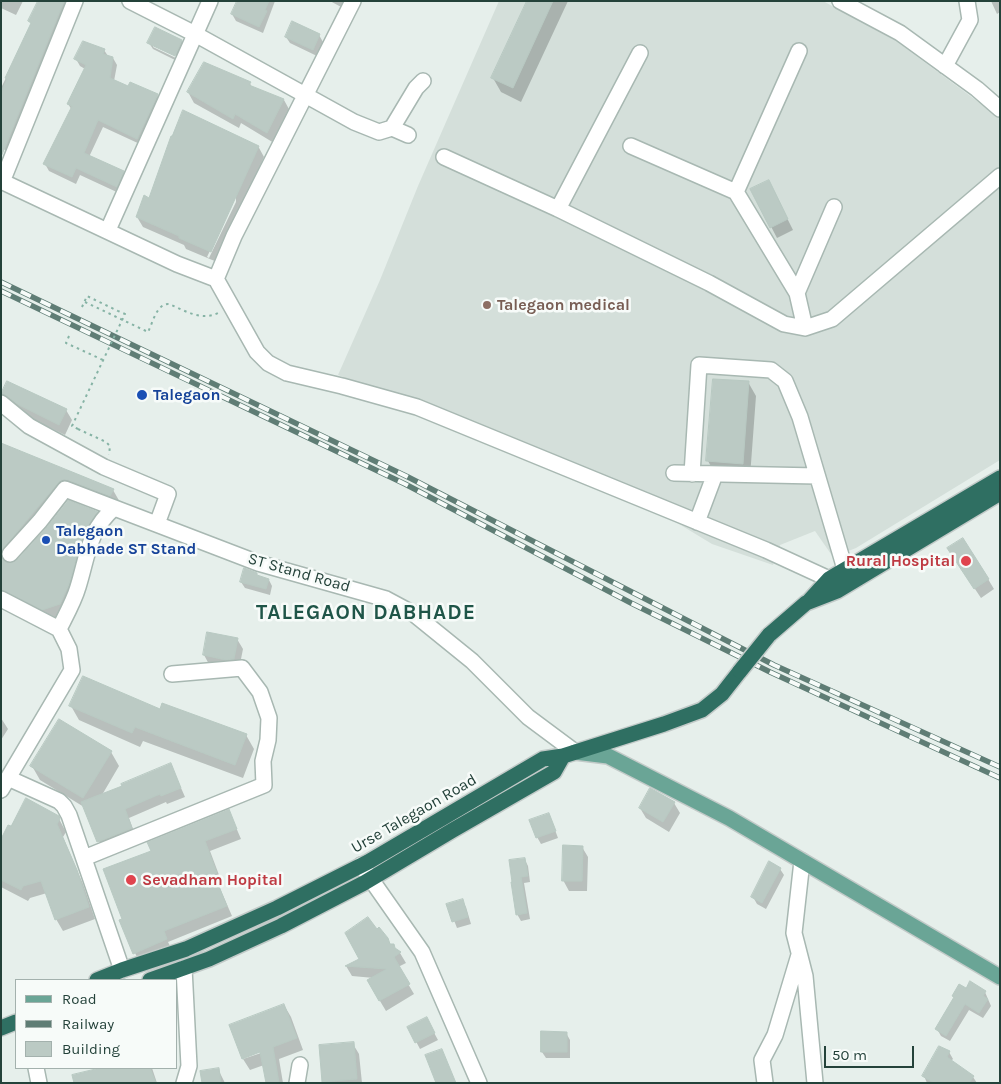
<!DOCTYPE html>
<style>
body{margin:0}
#map{position:relative;width:1001px;height:1084px;overflow:hidden;background:#e6efeb;font-family:Karla,sans-serif}
canvas{display:block}
.frame{position:absolute;inset:0;border:2px solid #24423a;pointer-events:none}
.legend{position:absolute;left:15px;top:979px;width:162px;height:90px;box-sizing:border-box;background:#f7fbf9;border:1px solid #a3b1ad;margin:0;padding:6px 9px;list-style:none;font-size:15px;color:#24423a}
.legend li{display:flex;align-items:center;gap:10px;height:25px}
.legend b{width:25px;border:1px solid #a3b1ad}
.scale{position:absolute;left:824px;top:1046px;width:90px;height:22px;box-sizing:border-box;border:2px solid #24423a;border-top:0;padding-left:6px;font-size:15px;line-height:18px;white-space:nowrap;color:#24423a;-webkit-text-stroke:4px #f7fbf9;paint-order:stroke}
</style>
<div id="map">
<canvas width="1001" height="1084"></canvas>
<div class="frame"></div>
<ul class="legend">
<li><b style="height:6px;background:#6aa596"></b>Road</li>
<li><b style="height:6px;background:#5f7d75"></b>Railway</li>
<li><b style="height:14px;background:#bbcac4"></b>Building</li>
</ul>
<div class="scale">50 m</div>
</div>
<script>
const ctx = document.querySelector('canvas').getContext('2d');
ctx.lineJoin = 'round';
function paint(path, color) { ctx.fillStyle = color; ctx.fill(path, 'evenodd'); }
function stroke(path, color, width, dash) { ctx.strokeStyle = color; ctx.lineWidth = width; ctx.lineCap = dash ? 'butt' : 'round'; ctx.setLineDash(dash || []); ctx.stroke(path); }
function label(font, color, halo, rows, align = 'center') {
  ctx.font = font + ' Karla,sans-serif'; ctx.lineWidth = 5; ctx.setLineDash([]); ctx.textBaseline = 'middle'; ctx.strokeStyle = halo; ctx.fillStyle = color; for (const [text, x, y, turn = 0] of rows) {
    ctx.save(); ctx.translate(x, y); ctx.rotate((+turn || 0) * Math.PI / 180); ctx.textAlign = isNaN(turn) ? turn : align; if (halo) ctx.strokeText(text, 0, 0); ctx.fillText(text, 0, 0); ctx.restore();
  }
}
paint(new Path2D(`
 M499,1H823L896,41L1000,118V460L856,548L833,557L815,531L780,545L773,565L712,544L646,504L430,410L338,375L380,280L418,186Z`), '#d4dfda');
paint(new Path2D(`
 M1,1H23L16,15L1,8Z
 M40,1H71L10,152L1,148V88L32,25L30,21Z
 M239,1H275L263,33L236,21L232,14Z
 M330,1H346L343,8Z
 M529,1H568L521,102L501,92L493,78Z
 M991,1H1000V12L997,14Z
 M319,35L323,42L317,56L290,43L286,37Z
 M182,41L185,47L181,57L153,44V47L180,60L179,62L153,49L149,43Z
 M104,50L108,56L113,58L117,65L114,81L129,88L157,95L161,103L142,145L103,127L89,157L123,172L127,180L121,194L80,175L76,184L49,171L45,164L72,110L68,104L85,69L80,66L76,59Z
 M250,83L252,88L284,100L290,111L274,143L241,123L239,128L194,103L188,92Z
 M258,146L264,157L217,262L186,249L184,245L143,227L137,217L149,199ZM236,196V202L209,258L207,257Z
 M752,190L774,192L793,230L777,238Z
 M748,382L756,396L750,477L716,475L708,461Z
 M2,394L66,410L72,420L65,435L26,416L8,404Z
 M1,444L113,490L121,504L65,497L10,564L17,562L48,528L97,513L105,526L67,618L51,623L1,600Z
 M955,559L988,579L994,589L981,598Z
 M256,574L258,577L269,580L272,586L270,595L245,588L241,582Z
 M237,639L243,649L239,669L210,666L204,655Z
 M71,706L161,711L246,735L254,749L243,778L143,741L140,747L79,720Z
 M1,718L8,729L1,740Z
 M111,752L119,766L102,795L171,765L185,797L167,804L166,802L129,818L136,837L103,850L84,807L40,780L32,766Z
 M674,803L680,813L669,832L646,818L640,808Z
 M229,811L241,839L210,851L222,883L218,884L232,916L168,942L172,950L140,963L135,953L152,852Z
 M549,814L558,838L541,844L537,837Z
 M58,817L66,832L63,837L83,884L95,919L63,931L56,919L47,893L30,898L28,901L1,887V841Z
 M582,847L588,857L587,891H569L563,880Z
 M525,860L528,866L530,882L524,883L530,919L521,921L517,914L512,883Z
 M780,869L784,875L766,909L757,904L753,897Z
 M462,900L466,907L471,924L457,928L448,905Z
 M377,931L387,939L391,945L400,953L406,963L398,967L414,994L386,1011L368,981L374,978L352,976L346,966L360,960Z
 M966,990L985,992L991,1006L983,1018L969,1010L950,1041L941,1036L937,1029L955,999L953,996Z
 M284,1005L291,1017L303,1050L279,1059L283,1083H267L264,1065L250,1070L243,1059L267,1051L266,1048Z
 M426,1018L438,1040L420,1049L409,1028Z
 M566,1033L570,1040V1058H546L542,1052Z
 M353,1044L359,1054L362,1083H325L324,1081Z
 M949,1052L953,1059L951,1061L973,1077L977,1083H927L924,1076Z
 M112,1068H152L157,1083H118Z
 M218,1069L225,1083H204Z`), '#0003');
const building = new Path2D(`
 M38,1H64L1,157V92L7,79L5,78L31,23L28,21Z
 M237,1H269L265,10L267,11L259,27L231,14Z
 M527,1H553L513,88L491,78Z
 M292,21L320,34L313,50L285,37Z
 M155,27L182,40L175,56L147,43Z
 M83,41L105,49L103,54L113,57L110,78L128,86L130,82L158,94L137,139L98,120L84,153L124,171L117,187L76,168L72,177L43,164L72,106L67,104L86,65L74,59Z
 M204,62L251,82L249,85L284,99L267,133L235,114L233,119L187,92Z
 M183,110L259,146L211,252L179,238V236L136,217L144,195L149,198L171,136H172Z
 M769,180L788,219L770,228L750,189Z
 M713,379L749,381L743,464L706,461Z
 M7,381L67,409L59,425L19,405L7,396L1,394Z
 M1,443L114,489L110,496L68,480H62L58,483L1,551Z
 M68,500L98,512L85,531L69,584L60,604L42,610L1,590V557L4,561L8,563L17,560L47,527Z
 M963,538L989,579L974,589L947,548Z
 M244,568L257,573V575L269,579L266,589L240,582Z
 M207,632L238,638L234,659L226,660L203,655Z
 M83,676L160,709L162,703L247,734L235,765L135,727L132,733L69,706Z
 M59,719L112,751L83,798L30,766Z
 M171,763L181,788L161,796L160,794L125,809L132,828L97,842L81,802L122,786L121,784Z
 M650,788L675,802L663,822L639,808Z
 M26,798L59,816L60,819L57,824L77,870L89,907L55,920L41,881L23,886L21,890L1,880V839L8,825L11,826Z
 M229,809L237,829L205,841L217,873L214,874L227,906L164,931L167,939L133,954L119,920L122,919L103,869L151,851L147,842Z
 M549,813L556,831L536,838L529,820Z
 M563,845L583,846L582,881H562Z
 M525,858L528,876L521,877L527,913L516,915L511,882H512L509,860Z
 M769,861L781,868L762,903L751,897Z
 M463,899L468,917L452,922L446,904Z
 M368,917L377,929L379,927L388,938L390,944H394L395,948L401,952L394,957L410,984L379,1001L367,980L387,969L345,966L359,959L345,933Z
 M970,981L986,991L983,996L988,999L979,1013L965,1004L946,1036L935,1029L954,997L952,996L959,984L966,988Z
 M284,1004L297,1038L273,1047L279,1083H266L260,1052L242,1059L229,1025Z
 M427,1017L435,1033L415,1043L407,1027Z
 M541,1031L567,1032V1052H541Z
 M354,1042L357,1079L322,1082L319,1045Z
 M939,1046L950,1051L947,1057L974,1076L969,1083H934L922,1076Z
 M442,1049L456,1083H436L425,1055Z
 M100,1068H150L156,1083H74L72,1075Z
 M219,1068L221,1083H202L200,1071Z`);
paint(building, '#bbcac4');
stroke(building, '#b8c9c2', 1);
const minor = new Path2D(`
 M130,1L195,34L354,122L379,132L392,128L416,88L423,81
 M353,1L234,236L216,279L257,352L268,363L287,373L342,386L417,407L766,550L829,579
 M840,1L900,33L977,89L1000,109
 M945,66L970,20L967,1
 M392,128L408,135
 M631,146L736,192L797,293L805,328
 M444,157L558,209L709,283L784,324L805,328L832,319L1000,176
 M1,181L177,264L216,279
 M2,182L75,1
 M736,192L799,51
 M558,209L640,53
 M108,230L210,1
 M797,293L834,207
 M1,403L29,426L104,467L168,494L157,524
 M674,473L817,476
 M692,474L699,365L771,370L785,381L800,417L845,569
 M697,522L715,474
 M10,554L40,521L65,489L258,563L386,599L414,614L472,661L528,717L575,752
 M1,599L59,629
 M8,778L59,801L64,806L69,815L122,970
 M1,790L72,670L69,649L59,629C66,615 74,601 78,587C88,555 88,531 114,508
 M84,858L264,785L263,761L268,740L269,718L260,692L242,668L172,674
 M802,861L794,933L805,976L815,1083
 M361,865L422,952L479,1083
 M36,1068L39,1083
 M184,1083L189,1066L184,968
 M297,1083L300,1065
 M765,1083L762,1060L775,1035L799,955`);
const major = new Path2D(`
 M575,752L608,756L729,818L1000,977`);
const highway = new Path2D(`
 M809,601L829,579L1000,478
 M769,635L806,603L837,591L1000,493
 M97,980L122,970L186,949L277,908L368,862L543,759L563,756L664,724L702,710L722,694L740,671
 M150,980L209,959L281,926L364,883L453,830L554,772L563,756
 M1,1028L16,1022`);
stroke(minor, '#a8b8b2', 18);
stroke(major, '#c2cac8', 18);
stroke(highway, '#c2cac8', 18);
stroke(new Path2D(`
 M85,302L148,332C153,322 157,303 169,304C186,311 202,322 220,312
 M82,307L87,296L118,311
 M69,336L66,343L103,360
 M78,429L106,442L110,446L109,455`), '#86b3a5', 2, [2.5, 4]);
stroke(minor, '#fff', 15);
stroke(major, '#6aa596', 15);
stroke(highway, '#2f6f62', 15);
const rail = new Path2D(`
 M1,282L408,477L774,665L1000,767
 M1,291L405,484L631,603L770,672L1000,778`);
stroke(rail, '#5f7d75', 5.5);
stroke(rail, '#f7fbf9', 4, [11]);
const highwayBridge = new Path2D(`
 M740,671L769,635`);
stroke(highwayBridge, '#c2cac8', 18, []);
stroke(new Path2D(`
 M78,429L72,426L125,314L118,311`), '#86b3a5', 2, [2.5, 4]);
stroke(highwayBridge, '#2f6f62', 15);
for (const [x, y, r, color] of [
 [487,305,5,"#8d6e63"],
 [142,395,6,"#1a4fb4"],
 [46,540,5,"#1a4fb4"],
 [966,561,6,"#e0444e"],
 [131,880,6,"#e0444e"]
]) { const dot = new Path2D(); dot.arc(x, y, r, 0, 2 * Math.PI); ctx.fillStyle = color; ctx.fill(dot); stroke(dot, '#f7fbf9', 2); }
label('bold 16px', '#785e54', '#f7fbf9', [
 ["Talegaon medical",497,305]
], 'left');
label('bold 16px', '#164399', '#f7fbf9', [
 ["Talegaon",153,395],
 ["Talegaon",56,531],
 ["Dabhade ST Stand",56,549]
], 'left');
label('bold 16px', '#be3a42', '#f7fbf9', [
 ["Rural Hospital",955,561],
 ["Sevadham Hopital",142,880,"left"]
], 'right');
label('16px', '#24423a', '#f7fbf9', [
 ["ST Stand Road",299,573,16],
 ["Urse Talegaon Road",414,814,-30]
]);
ctx.letterSpacing = '1px';
label('bold 21px', '#1f5548', '#f7fbf9', [
 ["TALEGAON DABHADE",366,613]
]);
ctx.letterSpacing = '0px';
</script>
